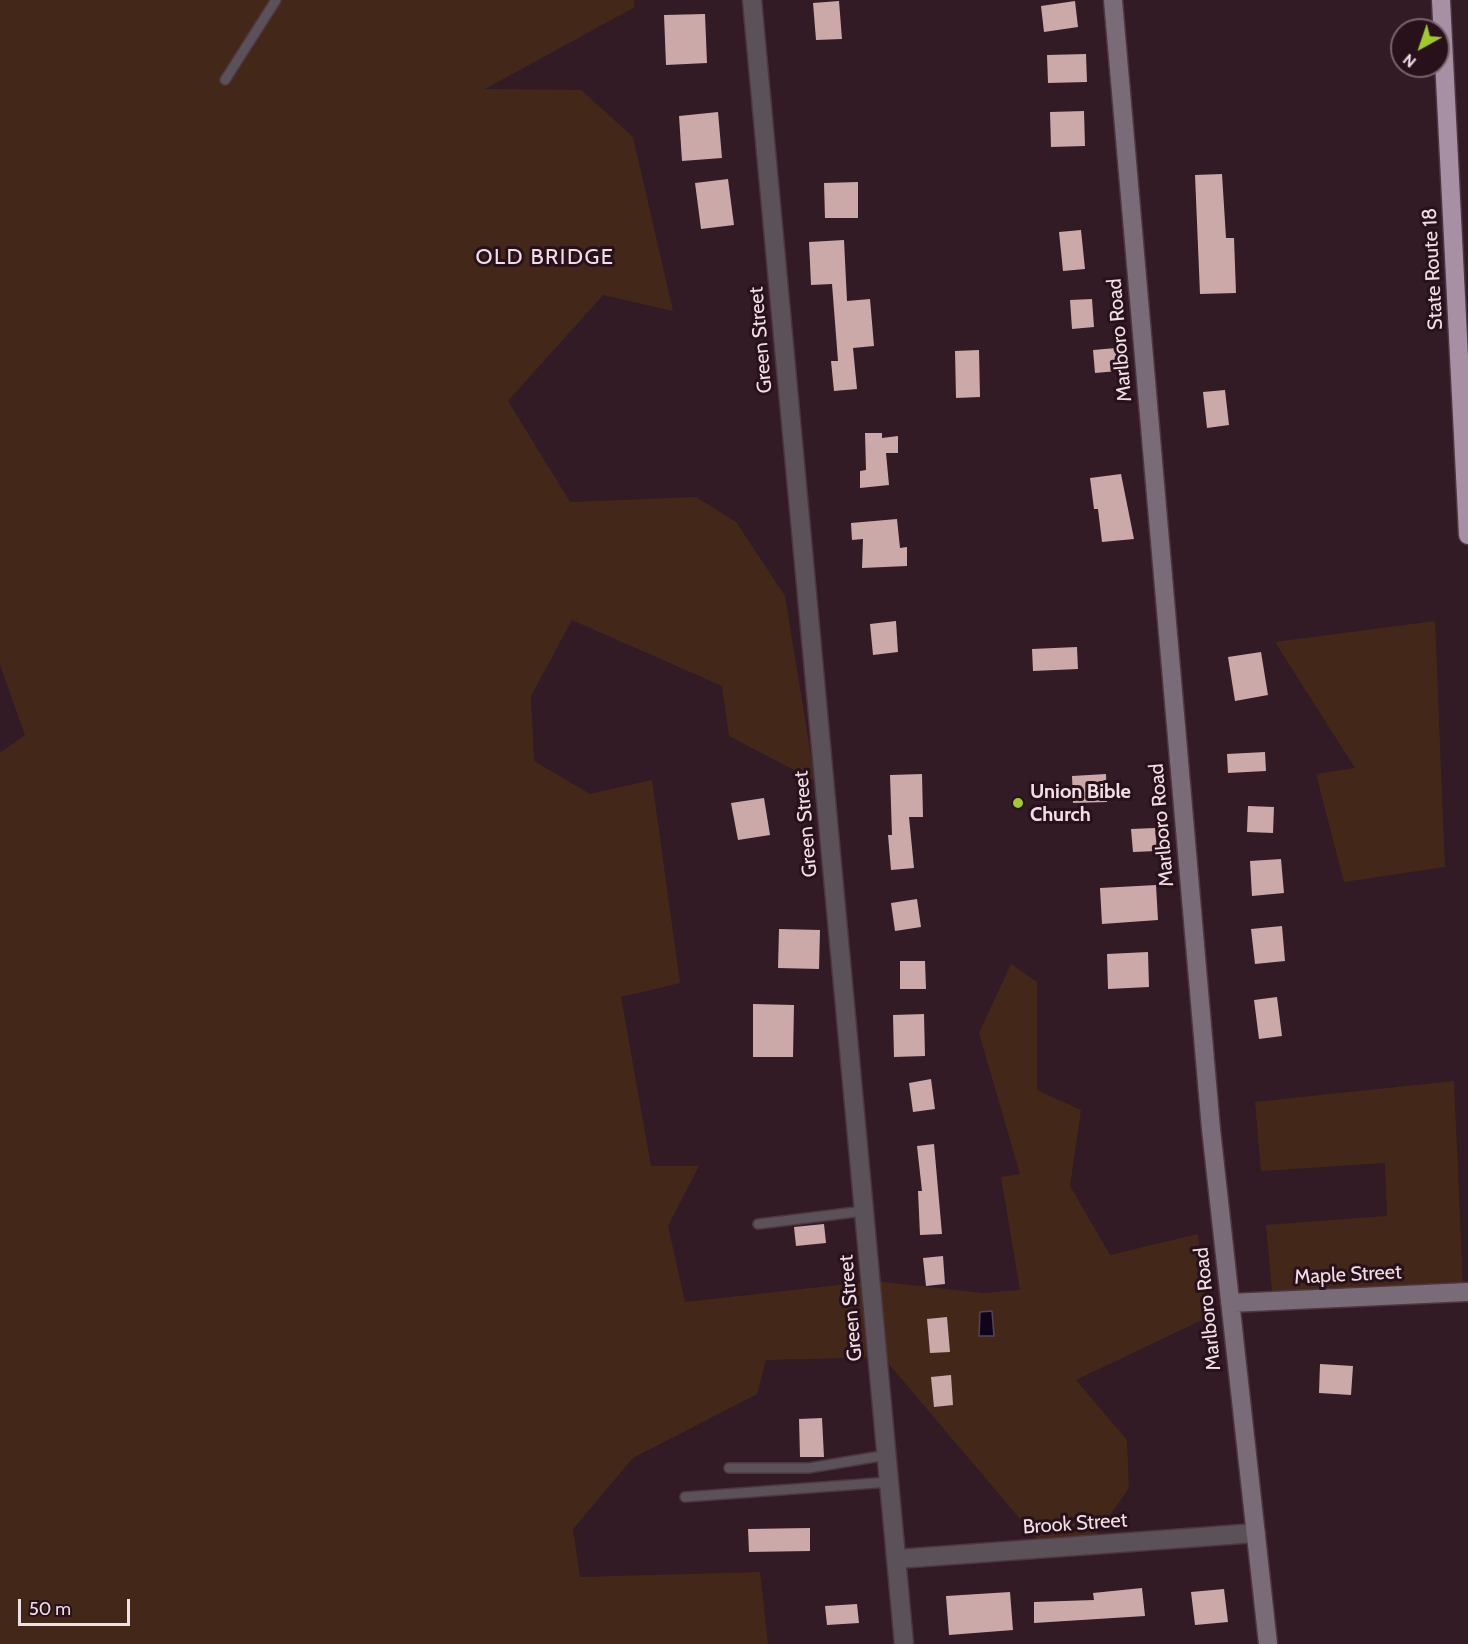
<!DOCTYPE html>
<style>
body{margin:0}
#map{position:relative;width:1468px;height:1644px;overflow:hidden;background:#321b24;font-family:Cabin,sans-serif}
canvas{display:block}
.north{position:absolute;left:1390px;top:18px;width:60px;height:60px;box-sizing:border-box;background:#28111b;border:2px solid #78636c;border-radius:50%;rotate:220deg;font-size:16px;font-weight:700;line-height:24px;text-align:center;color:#f0dfe5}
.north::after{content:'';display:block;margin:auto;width:21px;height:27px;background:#a0c92b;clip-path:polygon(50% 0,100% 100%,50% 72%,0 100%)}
.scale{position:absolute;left:18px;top:1599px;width:112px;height:27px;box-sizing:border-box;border:3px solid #f0dfe5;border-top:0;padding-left:8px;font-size:18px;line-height:21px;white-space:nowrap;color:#f0dfe5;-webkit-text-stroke:4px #28111b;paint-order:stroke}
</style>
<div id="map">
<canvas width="1468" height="1644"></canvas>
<div class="north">N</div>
<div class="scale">50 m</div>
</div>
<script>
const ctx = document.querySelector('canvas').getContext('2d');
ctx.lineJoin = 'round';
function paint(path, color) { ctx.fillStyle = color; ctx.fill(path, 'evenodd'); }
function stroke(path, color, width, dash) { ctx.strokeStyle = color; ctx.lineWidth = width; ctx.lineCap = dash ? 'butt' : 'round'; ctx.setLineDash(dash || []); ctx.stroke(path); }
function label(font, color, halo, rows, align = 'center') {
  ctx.font = font + ' Cabin,sans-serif'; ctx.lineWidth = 6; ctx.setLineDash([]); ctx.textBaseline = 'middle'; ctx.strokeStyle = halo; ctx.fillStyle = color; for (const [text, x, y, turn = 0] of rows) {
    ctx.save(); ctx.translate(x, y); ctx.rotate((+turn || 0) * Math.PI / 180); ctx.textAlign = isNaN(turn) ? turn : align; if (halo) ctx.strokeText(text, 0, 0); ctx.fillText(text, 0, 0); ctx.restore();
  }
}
paint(new Path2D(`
 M0,0H634L635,7L485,89L581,90L633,137L673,311L603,295L508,401L570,502L696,497L736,522L785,596L815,781L729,736L722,686L572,620L531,696L534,761L590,794L652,780L680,983L621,997L651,1166H699L668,1226L685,1302L875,1281L983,1293L1020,1290L1001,1177L1020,1174L979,1033L1011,964L1037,982V1090L1081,1110L1070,1186L1110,1255L1198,1234L1206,1318L1076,1380L1127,1440L1129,1488L1095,1536L1037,1539L883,1357L766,1360L757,1394L633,1458L573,1529L580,1577L760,1572L768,1644H0V753L25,735L0,665Z
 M1435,621L1445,867L1344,882L1316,774L1355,768L1275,642Z
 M1454,1081L1463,1288L1273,1302L1266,1225L1387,1216L1385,1163L1261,1171L1255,1102Z`), '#43281a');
const water = new Path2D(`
 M992,1311L994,1336H979L980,1312Z`);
paint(water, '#10041d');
stroke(water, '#534659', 1.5);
paint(new Path2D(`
 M839,1L842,39L816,40L813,3Z
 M1075,1L1078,27L1044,32L1041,6Z
 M705,14L707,63L666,65L664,15Z
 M1086,54L1087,82L1048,83L1047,55Z
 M1084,111L1085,146L1051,147L1050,112Z
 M718,112L722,158L682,161L679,116Z
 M1222,174L1226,238H1234L1236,293L1200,294L1195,175Z
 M728,179L734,225L701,229L695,183Z
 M858,182V218H825L824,183Z
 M1081,230L1085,269L1063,271L1059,232Z
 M844,240L847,301L870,299L874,346L853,348L857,389L834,391L831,361H838L832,284L811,285L809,242Z
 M1092,299L1094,327L1072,329L1070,300Z
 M1116,348L1118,371L1095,373L1093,350Z
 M979,350L980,397L956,398L955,351Z
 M1225,390L1229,425L1207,428L1203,392Z
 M865,433H882V438L898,436V453H886L889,485L860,488V471L866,470Z
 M1121,474L1134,539L1102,542L1098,509H1094L1090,478Z
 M897,519L900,548L907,547V566L862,568L863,539L852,540L851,523Z
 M896,621L898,652L873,655L870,624Z
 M1077,647L1078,669L1033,671L1032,649Z
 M1261,652L1268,695L1235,701L1228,657Z
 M1265,752L1266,771L1228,773L1227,754Z
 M922,774L923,817H909L914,868L891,870L888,835H892L890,775Z
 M1106,774L1107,802L1073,803L1072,776Z
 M764,798L770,835L738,840L731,803Z
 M1248,806L1274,807L1273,833L1247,832Z
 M1155,828L1157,851L1133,852L1131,829Z
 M1281,859L1284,893L1252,896L1250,861Z
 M1156,885L1158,920L1102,924L1100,888Z
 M917,899L921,927L895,931L891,903Z
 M1282,926L1285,961L1255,964L1251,929Z
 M779,929L820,930L819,969L778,968Z
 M1148,952L1149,987L1108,989L1107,954Z
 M900,961H925L926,989H900Z
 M1277,997L1282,1036L1259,1039L1254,1000Z
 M753,1004L794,1005L793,1057H753Z
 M924,1014L925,1056L894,1057L893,1015Z
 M931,1079L935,1109L913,1112L909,1083Z
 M934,1144L942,1234L920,1235L918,1191H922L917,1146Z
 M824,1224L826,1243L796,1246L794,1227Z
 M943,1256L945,1284L926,1286L923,1258Z
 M947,1317L950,1352L930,1353L927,1319Z
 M1320,1364L1353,1366L1351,1395L1319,1393Z
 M951,1375L953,1405L934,1407L931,1377Z
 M822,1418L824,1457H800L799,1419Z
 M810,1528V1551L749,1552L748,1529Z
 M1142,1588L1145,1616L1034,1623V1602L1094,1600L1093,1593Z
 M1224,1589L1228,1622L1195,1625L1191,1592Z
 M1010,1592L1013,1630L949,1635L946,1596Z
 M857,1604L859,1623L827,1625L825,1606Z`), '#cba9a8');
const lane = new Path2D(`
 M225,80L276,0
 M758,1224L864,1211
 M729,1468H809L887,1455
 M685,1497L890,1482`);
const street = new Path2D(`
 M752,0L904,1644
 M897,1559L1256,1533`);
const secondary = new Path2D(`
 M1113,0L1211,1129L1268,1644
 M1230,1303L1468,1292`);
const highway = new Path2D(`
 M1441,0L1468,535`);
stroke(lane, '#4d363f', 12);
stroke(street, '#4d363f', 21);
stroke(secondary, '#4d363f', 21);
stroke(highway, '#4d363f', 21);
stroke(lane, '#5a5159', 9);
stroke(street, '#5a5159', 18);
stroke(secondary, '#796b78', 18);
stroke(highway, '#a790a4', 18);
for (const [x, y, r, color] of [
 [1018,803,6,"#a0c92b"]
]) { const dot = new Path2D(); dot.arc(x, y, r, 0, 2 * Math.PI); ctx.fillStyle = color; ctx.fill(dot); stroke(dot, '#28111b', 2); }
label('20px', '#f0dfe5', '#28111b', [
 ["State Route 18",1433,269,-93],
 ["Green Street",761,340,-95],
 ["Marlboro Road",1120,340,-95],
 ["Green Street",806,824,-95],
 ["Marlboro Road",1162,825,-95],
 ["Maple Street",1348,1275,-3],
 ["Green Street",851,1308,-95],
 ["Marlboro Road",1208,1309,-96],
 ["Brook Street",1075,1524,-4]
]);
label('bold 20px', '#f0dfe5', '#28111b', [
 ["Union Bible",1030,792],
 ["Church",1030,815]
], 'left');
ctx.letterSpacing = '1.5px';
label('22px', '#f0dfe5', '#28111b', [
 ["OLD BRIDGE",545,258]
]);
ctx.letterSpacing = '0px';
</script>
